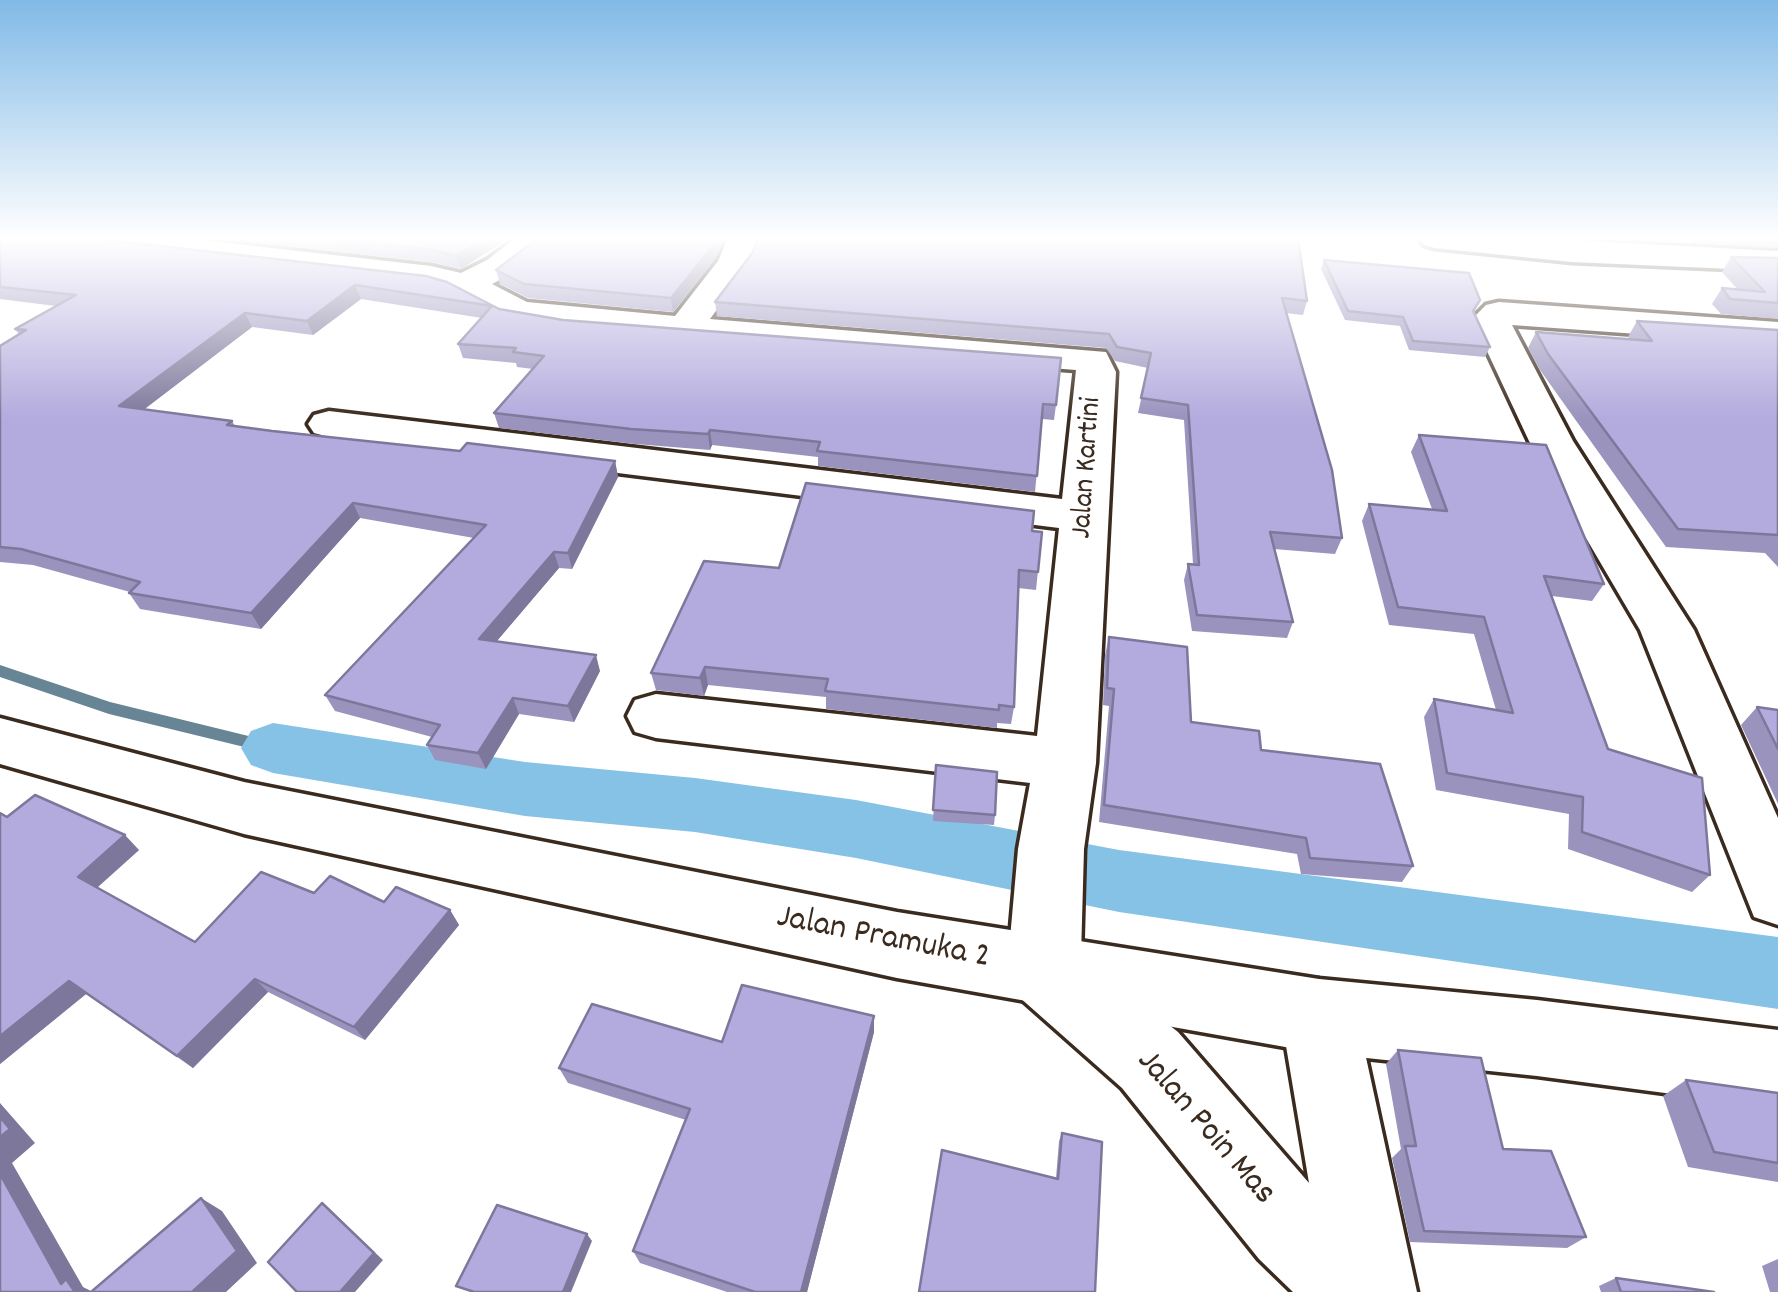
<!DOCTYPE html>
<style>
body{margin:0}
canvas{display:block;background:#fff}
</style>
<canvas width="1778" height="1292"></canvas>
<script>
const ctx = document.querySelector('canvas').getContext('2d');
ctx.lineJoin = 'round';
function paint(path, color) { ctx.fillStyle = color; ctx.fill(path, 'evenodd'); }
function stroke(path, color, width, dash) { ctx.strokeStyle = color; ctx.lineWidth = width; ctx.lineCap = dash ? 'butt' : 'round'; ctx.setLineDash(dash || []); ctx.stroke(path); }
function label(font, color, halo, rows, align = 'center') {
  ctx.font = font + ' Dekko,sans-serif'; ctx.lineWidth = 8; ctx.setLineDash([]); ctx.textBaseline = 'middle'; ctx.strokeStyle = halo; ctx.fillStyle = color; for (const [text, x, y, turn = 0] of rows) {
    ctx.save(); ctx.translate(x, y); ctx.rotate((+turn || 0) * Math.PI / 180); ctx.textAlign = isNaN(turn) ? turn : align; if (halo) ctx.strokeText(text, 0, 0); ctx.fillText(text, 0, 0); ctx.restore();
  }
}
paint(new Path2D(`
 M0,665L110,702L273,742L279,743L281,748L279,753L273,754L109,714L0,677Z`), '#688596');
paint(new Path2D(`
 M273,723L525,762L695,778L856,800L1119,850L1778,937V1009L1119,912L856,858L695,832L525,816L273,773L251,765L241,748L251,731Z`), '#86c2e6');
const street = new Path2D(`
 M84,238H184L431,266L461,273L487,260L516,238H552L511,274L492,284L527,302L675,316L718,261L728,238H760L751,263L710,319L1106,352L1116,372L1096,763L1084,849L1081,956L1178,1032L1309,1183L1281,1016L1292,990L1319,979L1346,990L1357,1016L1417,1292H1293L1259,1259L1122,1088L1018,996L1007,972L1018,849L1030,783L656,738L635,732L627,716L635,700L656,694L1037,736L1059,528L329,437L314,433L308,424L314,415L329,411L1062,499L1076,370L567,330L504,319L453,292L431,286L100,248L89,245Z
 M1419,238H1529L1778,251V271L1572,262L1435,248L1424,245Z
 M1499,302L1778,322V344L1512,325L1573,441L1694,630L1778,818V925L1754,917L1640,630L1529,441L1472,319L1486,305Z`);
const secondary = new Path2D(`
 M0,718L244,782L897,912L1319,979L1537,1000L1778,1030V1108L1537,1076L1319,1053L897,978L244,834L0,764Z`);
stroke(street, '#3b2a1e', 7);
stroke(secondary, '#3b2a1e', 7);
paint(street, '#fff');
paint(secondary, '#fff');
paint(new Path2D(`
 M0,238L426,276L499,309L1056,405L1054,420L1042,419L1035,492L818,466V457L712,445L710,450L635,444L499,428L494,413L533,369L517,367L516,363L463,358L458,344L482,318L361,299L313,335L252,327L144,409L232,421L235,426L460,451L615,461L618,477L572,569L559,568L496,642L600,671L574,722L519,714L486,769L435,760L427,745L432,737L335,711L325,695L474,538L360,518L261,629L140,609L129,593L130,592L33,565L0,562V346L19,334L15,329L56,306L0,299Z
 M215,238H509L461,269L431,262Z
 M538,238H724L715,259L673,312L528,298L500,284L496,270Z
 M1689,238H1778V248L1694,243Z
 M753,252L1307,301L1303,315L1286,313L1342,538L1335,554L1274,549L1293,622L1287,638L1192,631L1184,580L1188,564H1193L1184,420L1138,413L1148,368L1115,361L1106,348L717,316L715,302Z
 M1731,257L1778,258V319L1721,314L1712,304L1722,288L1738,290L1722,272Z
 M1324,260L1476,309L1474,313L1490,347L1485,357L1409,350L1400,326L1345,320L1321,269Z
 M1637,321L1778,330V567L1765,553L1666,547L1540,370L1528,348L1536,332L1630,339L1628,337Z
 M1419,435L1604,584L1592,601L1552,596L1608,749L1710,875L1692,892L1568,849L1569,814L1436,790L1424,717L1434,699L1496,710L1474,634L1389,625L1362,521L1369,504L1432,509L1411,452Z
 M1032,531L1042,532L1036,590L1018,588L1014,707L1011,724L997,723V728L826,709V697L708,685L704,696L656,690L651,673L779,568Z
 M1109,637L1191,722L1261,750L1413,866L1402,882L1301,874L1297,854L1099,822L1109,706L1103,705L1105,655Z
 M1757,707L1778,710V804L1741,725Z
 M936,765L995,815L994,825L933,821Z
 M7,817L139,850L97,888L195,942L314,893L450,910L459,925L365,1040L268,992L193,1068L86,994L0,1064Z
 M874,1016V1032L807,1292H727L640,1263L633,1251L686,1120L568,1083L559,1068Z
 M1398,1050L1503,1149L1586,1237L1567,1248L1410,1242L1392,1158L1401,1149L1386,1064Z
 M1686,1080L1778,1093V1182L1688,1167L1663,1096Z
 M1062,1133L1095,1292L1056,1178L1059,1141Z
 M1778,1259V1292H1770L1762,1266Z
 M1616,1278L1714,1292H1601L1599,1286Z`), '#9a93be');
paint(new Path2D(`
 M485,238H509L461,269L456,256Z
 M717,238H724L715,259L673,312L671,298Z
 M355,285L361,299L313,335L307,321Z
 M245,313L252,327L129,421L119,406Z
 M710,430L712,445L710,450L708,434Z
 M615,461L618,477L572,569L568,553Z
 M353,503L360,518L261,629L251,613Z
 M554,552L559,568L485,655L479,639Z
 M596,655L600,671L574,722L568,706Z
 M705,667L708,685L704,696L700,678Z
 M513,698L519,714L486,769L478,753Z
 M125,835L139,850L93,891L78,877Z
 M450,910L459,925L365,1040L354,1027Z
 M255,979L268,992L193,1068L177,1056Z
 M69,981L86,994L0,1064V1036Z
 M874,1016V1032L807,1292H801Z
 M0,1103L35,1143L12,1163L83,1287L93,1292H75L61,1284L0,1174Z
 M201,1198L222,1211L257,1263L226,1292H192Z
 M322,1203L383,1260L355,1292H340Z
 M587,1234L592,1241L571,1292H563Z`), '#7d789b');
const building = new Path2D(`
 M0,238H90L426,276L447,282L499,309L563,320L1061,358L1056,405L1043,404L1037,476L817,451L820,442L710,430L708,434L631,429L494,413L544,356L513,352L516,348L458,344L492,306L355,285L307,321L245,313L119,406L232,421L227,425L272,431L460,451L467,443L615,461L568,553L554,552L479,639L596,655L568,706L513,698L478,753L427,745L440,725L325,695L486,525L353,503L251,613L129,593L140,582L21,549L0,547V346L26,330L15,329L76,295L0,287Z
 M327,238H485L456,256L427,249Z
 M538,238H717L713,246L671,298L524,284L496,270Z
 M758,238H1298L1307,301L1282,298L1332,470L1342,538L1270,532L1293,622L1197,615L1188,564L1199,565L1188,405L1141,398L1151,353L1117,347L1109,334L715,302L753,252Z
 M1731,257L1778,258V303L1730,299L1722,288L1765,292Z
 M1324,260L1469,273L1480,300L1473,311L1490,347L1413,341L1403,317L1348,311Z
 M1637,321L1778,330V535L1678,529L1548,354L1536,332L1652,341Z
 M1419,435L1546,445L1604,584L1544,576L1608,749L1702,778L1710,875L1582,832L1583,797L1447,773L1434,699L1513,713L1484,617L1398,607L1369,504L1447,511Z
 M806,483L1034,511L1032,531L1042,532L1038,572L1019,570L1014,707L999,705V710L825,691L828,679L705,667L700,678L651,673L704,561L779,568Z
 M1109,637L1187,647L1191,722L1259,731L1261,750L1380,764L1413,866L1310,858L1306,838L1104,805L1114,689L1107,688Z
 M1757,707L1778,710V749Z
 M936,765L997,772L995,815L933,810Z
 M35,795L125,835L78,877L195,942L261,872L314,893L330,876L384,902L396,887L450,910L354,1027L255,979L177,1056L69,981L0,1036V813L7,817Z
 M742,985L874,1016L801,1292H755L633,1251L690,1109L559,1068L592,1004L722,1042Z
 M1398,1050L1481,1058L1503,1149L1551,1151L1586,1237L1424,1231L1405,1146H1416Z
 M1686,1080L1778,1093V1163L1714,1152Z
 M0,1117L10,1129L0,1137Z
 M1062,1133L1102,1142L1095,1292H919L942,1150L1058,1179Z
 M0,1174L61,1284L66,1279L75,1292H0Z
 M201,1198L237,1251L192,1292H91Z
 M322,1203L374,1253L340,1292H297L268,1262Z
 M497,1205L587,1234L563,1292H474L456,1286Z
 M1616,1278L1714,1292H1621Z`);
paint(building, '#b3abdd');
stroke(building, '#7d789b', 2.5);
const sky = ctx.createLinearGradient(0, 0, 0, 419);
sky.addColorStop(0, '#81bae7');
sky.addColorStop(0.57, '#fff');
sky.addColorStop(1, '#ffffff00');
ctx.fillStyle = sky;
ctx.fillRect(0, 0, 1778, 419);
label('30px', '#3b2a1e', '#fff', [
 ["Jalan Kartini",1089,468,-86]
]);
label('35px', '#3b2a1e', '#fff', [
 ["Jalan Pramuka 2",883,940,11],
 ["Jalan Poin Mas",1204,1129,49]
]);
</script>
